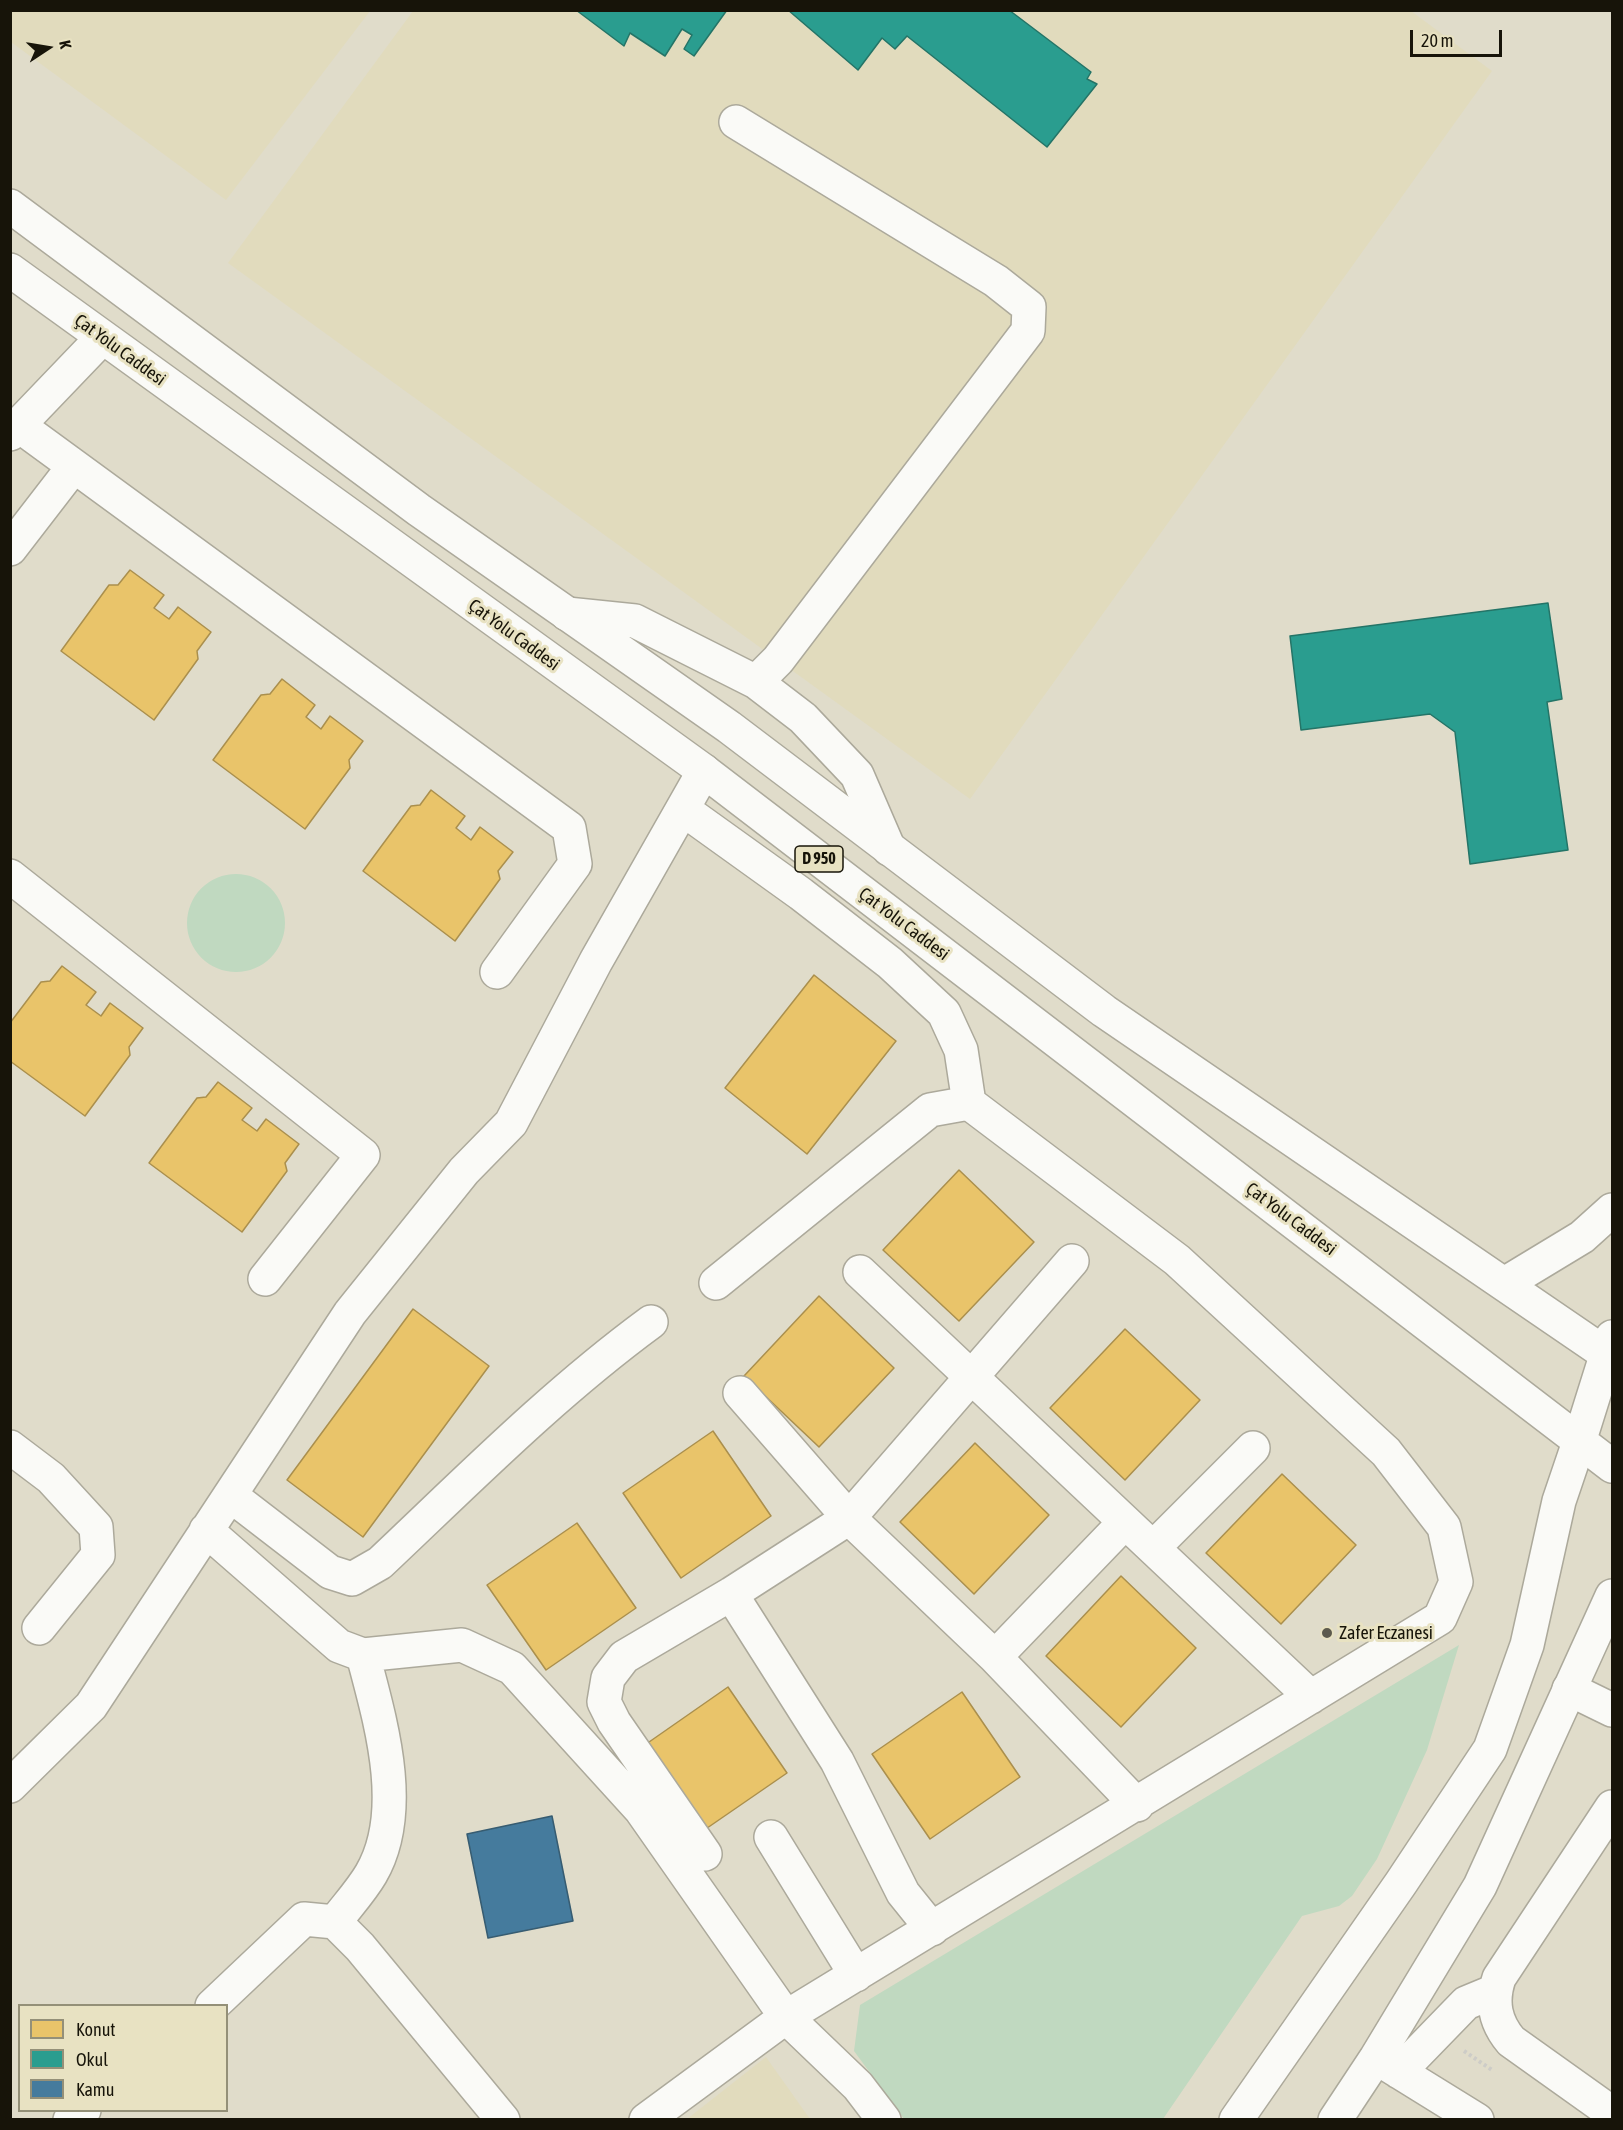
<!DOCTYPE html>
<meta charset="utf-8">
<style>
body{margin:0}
#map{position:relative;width:1623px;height:2130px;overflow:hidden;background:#e0dcca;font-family:"Asap Condensed",sans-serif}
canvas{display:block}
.frame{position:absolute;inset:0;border:12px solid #171409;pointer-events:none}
.legend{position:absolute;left:18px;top:2004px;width:210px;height:108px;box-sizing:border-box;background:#e8e2c2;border:2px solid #949078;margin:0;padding:8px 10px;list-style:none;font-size:18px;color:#171409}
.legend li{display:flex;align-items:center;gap:12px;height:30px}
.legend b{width:30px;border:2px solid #949078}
.north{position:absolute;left:18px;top:18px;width:60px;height:60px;-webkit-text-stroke:4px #e8e2c2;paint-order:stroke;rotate:78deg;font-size:16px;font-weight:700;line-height:24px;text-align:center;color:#171409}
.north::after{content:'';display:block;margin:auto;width:21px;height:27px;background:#171409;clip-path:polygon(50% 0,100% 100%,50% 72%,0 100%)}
.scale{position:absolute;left:1410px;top:30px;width:92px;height:27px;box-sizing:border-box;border:3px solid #171409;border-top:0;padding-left:8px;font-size:18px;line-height:21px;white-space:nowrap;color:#171409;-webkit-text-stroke:4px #e8e2c2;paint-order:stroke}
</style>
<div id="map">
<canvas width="1623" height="2130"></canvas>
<div class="frame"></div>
<ul class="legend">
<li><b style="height:16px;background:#e9c46a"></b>Konut</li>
<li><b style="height:16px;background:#2a9d8f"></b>Okul</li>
<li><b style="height:16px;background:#457b9d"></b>Kamu</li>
</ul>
<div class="north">K</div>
<div class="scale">20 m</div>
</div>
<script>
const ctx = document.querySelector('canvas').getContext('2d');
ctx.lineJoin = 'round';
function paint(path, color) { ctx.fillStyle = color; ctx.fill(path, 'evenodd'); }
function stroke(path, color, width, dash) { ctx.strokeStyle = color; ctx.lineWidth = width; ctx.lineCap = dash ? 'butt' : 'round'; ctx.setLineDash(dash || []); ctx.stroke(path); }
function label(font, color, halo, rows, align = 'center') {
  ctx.font = font + ' "Asap Condensed",sans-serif'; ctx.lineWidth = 6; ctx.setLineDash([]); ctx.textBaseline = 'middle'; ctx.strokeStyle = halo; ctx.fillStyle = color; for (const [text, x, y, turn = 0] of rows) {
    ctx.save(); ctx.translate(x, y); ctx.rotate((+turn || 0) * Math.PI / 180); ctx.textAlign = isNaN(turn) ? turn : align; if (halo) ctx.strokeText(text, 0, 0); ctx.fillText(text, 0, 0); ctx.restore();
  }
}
paint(new Path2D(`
 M11,10H370V11L226,200L11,42Z
 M413,11H1411L1492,71L970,799L228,263Z
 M766,2057L810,2119H687Z`), '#e1dbbd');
paint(new Path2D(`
 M187 923a49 49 0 1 1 98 0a49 49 0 1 1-98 0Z
 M1459,1645L1427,1750L1377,1859L1352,1896L1339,1906L1302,1916L1163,2119H904L854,2051L860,2005Z`), '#c0d9c0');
const homes = new Path2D(`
 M130,570L164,595L154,608L169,619L178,607L211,632L197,651L198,659L154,720L61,651L109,585H118Z
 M282,679L315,705L306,717L321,729L330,716L363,741L349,760L350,768L305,829L213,760L261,695L270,694Z
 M431,790L465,816L456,828L471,840L480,827L513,852L498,871L500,879L455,941L363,871L411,806L420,805Z
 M62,966L96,992L86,1005L101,1016L110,1003L143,1028L129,1047L130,1055L85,1116L10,1061V1023L41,982L50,981Z
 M814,975L896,1041L807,1154L725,1088Z
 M218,1082L252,1108L242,1120L257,1131L266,1119L299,1144L285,1163L287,1171L242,1232L149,1163L197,1098L206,1097Z
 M959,1170L1034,1242L959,1321L883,1250Z
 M819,1296L894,1368L819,1447L744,1376Z
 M413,1309L489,1366L363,1537L287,1480Z
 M1125,1329L1200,1400L1125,1480L1050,1408Z
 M713,1431L771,1516L681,1578L623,1493Z
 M975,1443L1049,1515L974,1594L900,1522Z
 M1282,1474L1356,1545L1281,1624L1206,1553Z
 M577,1523L636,1608L546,1670L487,1585Z
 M1121,1576L1196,1648L1121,1727L1046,1656Z
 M728,1687L787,1773L697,1835L639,1749Z
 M962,1692L1020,1777L930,1839L872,1754Z`);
paint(homes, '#e9c46a');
stroke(homes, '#aa8f4d', 1.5);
const schools = new Path2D(`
 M576,10H727L694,56L684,49L692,35L682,29L665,56L630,33L624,46Z
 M788,10H1009L1091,72L1087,79L1097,84L1047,147L907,36L895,49L882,38L858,70Z
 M1548,603L1562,699L1547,702L1568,850L1470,864L1455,732L1430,714L1301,730L1290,636Z`);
paint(schools, '#2a9d8f');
stroke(schools, '#247467', 1.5);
const public = new Path2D(`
 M552,1816L573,1921L488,1938L467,1834Z`);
paint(public, '#457b9d');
stroke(public, '#375c71', 1.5);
const minor = new Path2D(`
 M736,122L996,281L1029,307L1028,331L778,660L756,682
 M18,425L569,828L575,864L497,972
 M10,434L102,338
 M10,549L74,466
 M567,614L635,621L756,682L803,718L857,775L889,849
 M684,810L801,894L890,963L944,1013L961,1050L969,1103
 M10,876L363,1155L265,1279
 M860,1272L1311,1697
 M740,1393L849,1518L1072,1261
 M10,1447L51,1478L96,1527L98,1555L39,1628
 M230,1495L330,1572L352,1579L380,1563C468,1480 553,1394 651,1322
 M206,1530L339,1646L363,1655L462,1645L512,1668L641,1810L786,2017L858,2086L884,2120
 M1153,1548L1253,1448
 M731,1594L837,1761L903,1893L932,1929
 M995,1657L1125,1522
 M1569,1689L1612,1710
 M10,1786L91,1706L350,1313L464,1171L511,1123L596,961L704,771
 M1612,1807L1499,1978C1491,2002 1495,2022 1511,2041L1612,2113
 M771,1837L856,1975
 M705,1854L614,1722L604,1702L608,1678L624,1657L731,1594L849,1518L995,1657L1137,1805
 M335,1922C347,1906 361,1891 371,1874C408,1811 380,1720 363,1655
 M212,2006L304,1919L335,1922L360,1947L503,2120
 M1380,2060L1477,2120
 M1399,2072L1466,2003L1495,1991
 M70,2120L84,2110
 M646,2120L786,2017L1440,1618L1456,1582L1444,1527L1386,1452L1177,1260L969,1103L930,1110L716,1283`);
const major = new Path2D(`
 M1236,2120L1401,1883L1490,1749L1527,1645L1559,1501L1580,1439
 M1335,2120L1376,2058L1480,1886L1612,1596`);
const highway = new Path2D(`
 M10,206L419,510L729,727L1104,1011L1612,1358
 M10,270L704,771L1612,1466
 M1506,1283L1582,1237L1612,1210
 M1580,1439L1612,1337`);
stroke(minor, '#aca99b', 36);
stroke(major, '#aca99b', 36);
stroke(highway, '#aca99b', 36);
stroke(new Path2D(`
 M1464,2051L1492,2070`), '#cdccc7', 4, [3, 3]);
stroke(minor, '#fafaf7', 33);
stroke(major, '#fafaf7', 33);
stroke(highway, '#fafaf7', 33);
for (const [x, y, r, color] of [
 [1327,1633,6,"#5d5a4d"]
]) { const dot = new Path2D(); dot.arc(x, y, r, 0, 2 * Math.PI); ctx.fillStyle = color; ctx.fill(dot); stroke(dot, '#e8e2c2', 2); }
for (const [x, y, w] of [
 [819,859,48]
]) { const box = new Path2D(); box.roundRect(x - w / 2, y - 13, w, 26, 4.5); ctx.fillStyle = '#e8e2c2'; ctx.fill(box); stroke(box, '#171409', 1.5); }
label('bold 16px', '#171409', null, [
 ["D 950",819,859]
]);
label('18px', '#171409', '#e8e2c2', [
 ["Çat Yolu Caddesi",120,350,36],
 ["Çat Yolu Caddesi",514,635,36],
 ["Çat Yolu Caddesi",904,924,37],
 ["Çat Yolu Caddesi",1291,1219,37]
]);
label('18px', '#171409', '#e8e2c2', [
 ["Zafer Eczanesi",1339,1633]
], 'left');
</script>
